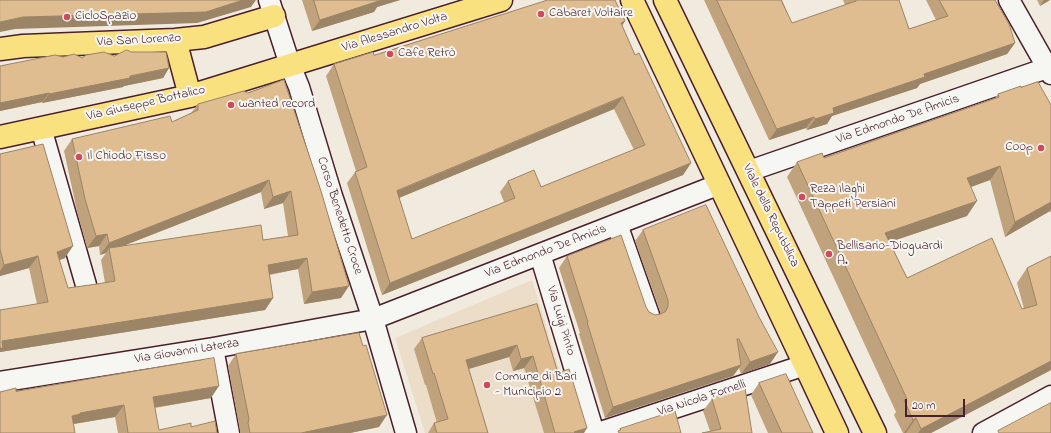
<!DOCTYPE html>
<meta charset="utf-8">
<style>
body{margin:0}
#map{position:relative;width:1051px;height:433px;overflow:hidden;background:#f1ebdf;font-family:"Indie Flower",sans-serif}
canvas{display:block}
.scale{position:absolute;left:905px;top:399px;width:60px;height:18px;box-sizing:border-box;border:2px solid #4a1f2b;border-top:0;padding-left:5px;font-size:12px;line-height:14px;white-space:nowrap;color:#4a1f2b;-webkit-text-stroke:3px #f6f6f2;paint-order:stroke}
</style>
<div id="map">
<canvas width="1051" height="433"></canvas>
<div class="scale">20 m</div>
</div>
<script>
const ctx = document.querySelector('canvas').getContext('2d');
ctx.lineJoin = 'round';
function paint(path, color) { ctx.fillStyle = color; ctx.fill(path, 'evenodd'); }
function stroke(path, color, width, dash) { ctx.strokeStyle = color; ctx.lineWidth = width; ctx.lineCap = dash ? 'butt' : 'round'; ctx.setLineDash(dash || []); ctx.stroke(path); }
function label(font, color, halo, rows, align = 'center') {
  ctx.font = font + ' "Indie Flower",sans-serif'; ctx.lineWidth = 4; ctx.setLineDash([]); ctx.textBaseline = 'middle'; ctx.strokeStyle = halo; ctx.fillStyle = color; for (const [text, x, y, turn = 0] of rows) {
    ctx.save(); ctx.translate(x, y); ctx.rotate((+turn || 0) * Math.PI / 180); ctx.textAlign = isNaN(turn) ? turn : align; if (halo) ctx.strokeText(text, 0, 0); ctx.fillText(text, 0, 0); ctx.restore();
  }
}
paint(new Path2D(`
 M532,280L579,433H425L395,338Z`), '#ecddc8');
const minor = new Path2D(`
 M269,0L290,65L299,87L332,196L373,319L406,433
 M1009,0L1051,74
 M41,128L86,285
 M749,171L1047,68
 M617,224L649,315
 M540,254L594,433
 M213,348L229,433
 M0,382L213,348L373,319L720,184
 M598,433L805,365
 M983,433L1051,396`);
const major = new Path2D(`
 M632,0L805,365L837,433
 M665,0L875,433
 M175,40L190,96
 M0,49L23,46L175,40L204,37L274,16
 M0,137L190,96L501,0`);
stroke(minor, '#4a1f2b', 23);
stroke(major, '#4a1f2b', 25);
stroke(minor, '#f6f6f2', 20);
stroke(major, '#fae180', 22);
paint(new Path2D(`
 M302,0H400L377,7L374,12L312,31Z
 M704,0H782L792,23L845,5L843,0H899L909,29L936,20L926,0H995L1015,43L1007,54L920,84L917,88L832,116L827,124L807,130L806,128L769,140Z
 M1037,0H1050L1040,6Z
 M625,21L622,26L635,55L691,163L683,175L382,295L347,183L356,171L326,76L334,64L374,55ZM614,109L634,150L541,187L508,181L500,192L504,202L412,239L399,198Z
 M114,56L169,68L163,78L124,86L123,87L42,103V102L0,111V66L63,57L82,58Z
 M1021,87L1051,105V213L1050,211L1005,237L990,180L971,187L967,216L890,242L907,278L1022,309H1024L1017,283L1027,268L1051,256V370L931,433H903L894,415L896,412L787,177L797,162L824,158L995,98L998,94Z
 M244,91L341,298L304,304L298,269L270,275L273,298L265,310L0,352V310L37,304L29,268L0,276V154L65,258L59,260L68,288L105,283L101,260L106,253L100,255L99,246L87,248L77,211L64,151L72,139L172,122L191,113L198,104ZM261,192L264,209L283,203L288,236L263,240L123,246Z
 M643,230L770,364L741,374L739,368L733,376L605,418L579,334L580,333L559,268L567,256L646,307L649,312L655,315L660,314V311L635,241Z
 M537,304L558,373L584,433H544L524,368L513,371L509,357L469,369L488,433H428L434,423H437L426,385H425L414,349L422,338Z
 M236,354L379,427L350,433H240V431L228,366Z
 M759,383L813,433H768L751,395Z
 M16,391L211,398L155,408L159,430L191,427L217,433H118L115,417L74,424Z
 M712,399L752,433L710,431L703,411Z`), '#c0a37d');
paint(new Path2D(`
 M243,0H256L251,7L197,23L15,29L0,32V22L23,17Z
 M378,0H400L377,7L374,12L312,31L320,20Z
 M1044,0H1050L1040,6Z
 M625,21L617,33L621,23Z
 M1015,43L1007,54L920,84L917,88L832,116L827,124L807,130L815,119L833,108L924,74Z
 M169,68L163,78L124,86L123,87L42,103L49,94Z
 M49,93L42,102L0,111V103Z
 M623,97L614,109L389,202L397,191Z
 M814,117L806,128L769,140L777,129Z
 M691,163L683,175L382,295L390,283Z
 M1000,166L990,180L957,192L967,178Z
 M269,180L261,192L110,251L109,248L106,253L100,255L109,243Z
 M291,191L283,203L264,209L273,197Z
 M977,201L967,216L875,247L885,233Z
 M1051,202V209L1050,211L1005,237L1015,222Z
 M107,234L99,246L87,248L96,236Z
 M73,246L65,258L49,264L57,252Z
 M38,256L29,268L0,276V271L4,265Z
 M307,258L298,269L260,276L268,265Z
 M349,286L341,298L304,304L312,292Z
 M273,298L265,310L0,352V344L2,341Z
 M517,345L509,357L458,372L466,360Z
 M778,352L770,364L741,374L750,362Z
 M533,356L524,368L513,371L521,359Z
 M1051,361V370L931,433H918L921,429Z
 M741,365L733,376L605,418L613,407Z
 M219,386L211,398L145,409L153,397Z
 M124,405L115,417L73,424L72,416L80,413Z
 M387,415L379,427L350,433H301Z
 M916,418L906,433H904L913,420Z
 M587,428L584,433H574V432Z`), '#9c8466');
const building = new Path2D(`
 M0,0H243L206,12L23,17L0,22Z
 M314,0H382L320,20Z
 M548,0H615L625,21L621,23L635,55L639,53L691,163L390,283L355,172L367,167L334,64L373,52L374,55ZM623,97L645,145L541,187L534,170L508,181L515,198L412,239L397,191Z
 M717,0H781L792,23L856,1V0H899L909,29L948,16L939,0H995L1009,24L1015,43L924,74L925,77L833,108L834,113L815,119L814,117L777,129Z
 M127,50L131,52H166L169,68L130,76V78L49,94V93L0,103V66L55,55L63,57L74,54L82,58L86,55L104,52L114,56Z
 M284,80L321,191L349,286L312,292L307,258L268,265L273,298L2,341L3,348H0V310L48,302L38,256L4,265L0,249V154L43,144L73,246L57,252L68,288L97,284L115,281L109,248L261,225L263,240L298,235L291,191L273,197L269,180L109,243L107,234L96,236L85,199L72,139L170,116L172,122L198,110V104L244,91L247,93Z
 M1038,82L1051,105V202L1015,222L1000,166L967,178L977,201L885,233L907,278L992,238L1022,309L1037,305L1027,268L1051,256V361L921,429L916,418L913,420L904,400L907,399L797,162L822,153L824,158L999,97L998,94L1021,86V87Z
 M706,205L759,317L778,352L750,362L739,339H737L741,365L613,407L587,322H588L567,256L621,235L646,307L649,312L655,315L661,314L666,311L668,306V300L643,230Z
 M537,304L558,373L569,369L587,428L574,432L575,433H555L533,356L521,359L517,345L466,360L488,433H437L434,423L448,419L434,373L433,374L422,338Z
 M359,333L363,346L366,345L387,415L301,433H250L248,423L249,419L236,354Z
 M214,358L219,386L153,397L159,430L191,423V427L215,421L217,433H128L124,405L80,413V414L72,416L75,433H0V392L16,388V391Z
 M786,374L813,433H782L759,383Z
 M745,388L752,433H702L721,429L712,399Z
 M1051,403V433H999L998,431Z
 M675,411L681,433H619L618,431L621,430L620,429Z`);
paint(building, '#dfbd91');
stroke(building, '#9c8466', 1);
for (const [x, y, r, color] of [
 [541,14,4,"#d1495b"],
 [67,17,4,"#d1495b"],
 [390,54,4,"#d1495b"],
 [231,105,4,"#d1495b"],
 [1041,148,4,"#d1495b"],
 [79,157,4,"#d1495b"],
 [802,197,4,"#d1495b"],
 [829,254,4,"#d1495b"],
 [487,385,4,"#d1495b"]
]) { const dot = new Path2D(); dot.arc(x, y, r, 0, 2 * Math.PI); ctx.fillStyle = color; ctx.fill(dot); stroke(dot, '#f6f6f2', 1.5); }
label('13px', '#4a1f2b', '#f6f6f2', [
 ["Cabaret Voltaire",549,14],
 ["CicloSpazio",75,17],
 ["Cafe Retrò",398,54],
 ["wanted record",239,105],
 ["Coop",1033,148,"right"],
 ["Il Chiodo Fisso",87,157],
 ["Reza Ilaghi",810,190],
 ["Tappeti Persiani",810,205],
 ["Bellisario-Dioguardi",837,247],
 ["A.",837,262],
 ["Comune di Bari",495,378],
 ["- Municipio 2",495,393]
], 'left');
label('13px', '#4a1f2b', '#f6f6f2', [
 ["Via Alessandro Volta",395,33,-17],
 ["Via San Lorenzo",139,41,-3],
 ["Via Giuseppe Bottalico",146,104,-13],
 ["Via Edmondo De Amicis",898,120,-19],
 ["Corso Benedetto Croce",339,216,72],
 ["Viale della Repubblica",770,216,64],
 ["Via Edmondo De Amicis",546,252,-21],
 ["Via Luigi Pinto",560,321,73],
 ["Via Giovanni Laterza",187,352,-9],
 ["Via Nicola Fornelli",702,399,-18]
]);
</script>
